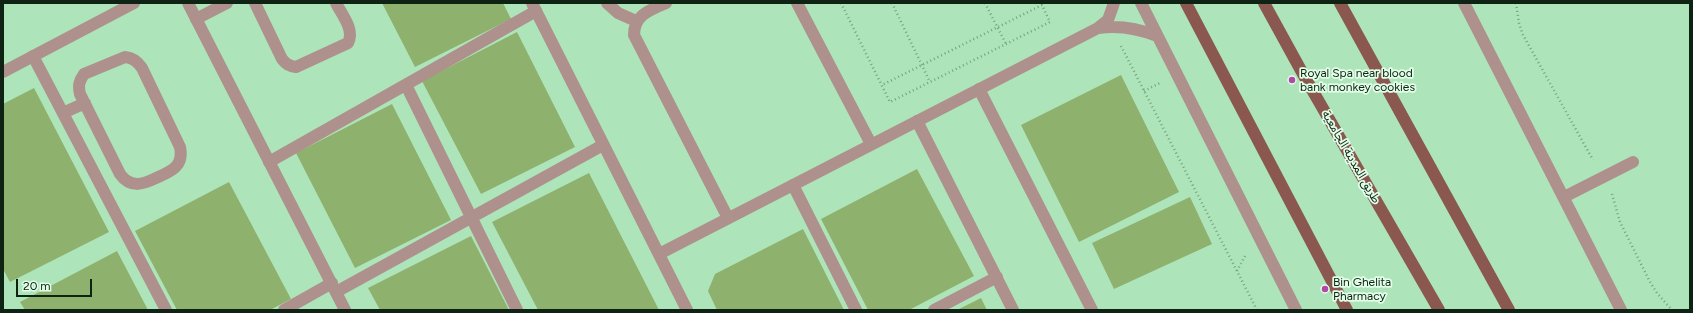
<!DOCTYPE html>
<meta charset="utf-8">
<style>
body{margin:0}
#map{position:relative;width:1693px;height:313px;overflow:hidden;background:#aee4b9;font-family:Figtree,sans-serif}
canvas{display:block}
.frame{position:absolute;inset:0;border:4px solid #0e2314;pointer-events:none}
.scale{position:absolute;left:16px;top:279px;width:76px;height:18px;box-sizing:border-box;border:2px solid #0e2314;border-top:0;padding-left:5px;font-size:12px;line-height:14px;white-space:nowrap;color:#0e2314;-webkit-text-stroke:3px #e3fee8;paint-order:stroke}
</style>
<div id="map">
<canvas width="1693" height="313"></canvas>
<div class="frame"></div>
<div class="scale">20 m</div>
</div>
<script>
const ctx = document.querySelector('canvas').getContext('2d');
ctx.lineJoin = 'round';
function paint(path, color) { ctx.fillStyle = color; ctx.fill(path, 'evenodd'); }
function stroke(path, color, width, dash) { ctx.strokeStyle = color; ctx.lineWidth = width; ctx.lineCap = dash ? 'butt' : 'round'; ctx.setLineDash(dash || []); ctx.stroke(path); }
function label(font, color, halo, rows, align = 'center') {
  ctx.font = font + ' Figtree,"Noto Sans Arabic",sans-serif'; ctx.lineWidth = 3.5; ctx.setLineDash([]); ctx.textBaseline = 'middle'; ctx.strokeStyle = halo; ctx.fillStyle = color; for (const [text, x, y, turn = 0] of rows) {
    ctx.save(); ctx.translate(x, y); ctx.rotate((+turn || 0) * Math.PI / 180); ctx.textAlign = isNaN(turn) ? turn : align; if (halo) ctx.strokeText(text, 0, 0); ctx.fillText(text, 0, 0); ctx.restore();
  }
}
paint(new Path2D(`
 M382,3H503L511,19L415,67Z
 M517,32L575,147L481,194L422,81Z
 M1121,75L1179,192L1079,242L1021,125Z
 M34,88L109,232L10,282L3,269V104Z
 M392,104L451,220L355,268L296,153Z
 M917,169L974,276L909,310H868L821,219Z
 M589,173L659,310H538L492,222Z
 M229,182L291,299L270,310H177L135,231Z
 M1190,197L1212,244L1114,289L1092,243Z
 M803,229L844,310H717L708,291L715,274Z
 M471,236L509,310H380L368,288Z
 M117,251L148,310H25L20,302Z
 M981,298L987,310H957Z`), '#8eb26d');
stroke(new Path2D(`
 M841,3L890,102L1050,22L1042,5L882,85
 M892,3L930,82
 M985,3L1006,44
 M1516,3L1519,23L1523,35L1593,160
 M1121,46L1257,310
 M1144,91L1160,83
 M1612,194L1620,222L1650,282L1657,293L1672,310
 M1237,271L1246,254`), '#77a180', 2.5, [1, 3]);
stroke(new Path2D(`
 M255,3L282,59C286,64 289,66 296,67L348,43C355,30 342,15 336,3
 M607,3L618,13L636,21
 M666,3C650,10 634,15 634,35L728,218
 M797,3L871,144
 M196,19L227,3
 M33,56L166,310
 M125,57C133,58 137,61 142,68L180,147C184,166 172,171 156,178C142,185 130,188 120,174L80,94C78,86 79,81 84,74Z
 M406,85L517,310
 M979,89L1092,310
 M63,113L85,103
 M917,121L1013,310
 M269,162L536,11
 M793,185L856,310
 M1564,197L1633,162
 M336,292L603,145
 M284,310L332,283
 M934,310L997,277`), '#ae918c', 12);
stroke(new Path2D(`
 M188,3L345,310
 M532,3L687,310
 M1141,3L1296,310
 M1464,3L1621,310
 M1098,28C1119,25 1137,28 1157,36
 M3,72L134,3
 M659,254L1098,28L1108,20L1114,3`), '#ae918c', 12);
stroke(new Path2D(`
 M1186,3L1347,310
 M1264,3L1303,74L1439,310
 M1340,3L1509,310`), '#8a584f', 12);
for (const [x, y, r, color] of [
 [1292,80,4,"#b147a9"],
 [1325,289,4,"#b147a9"]
]) { const dot = new Path2D(); dot.arc(x, y, r, 0, 2 * Math.PI); ctx.fillStyle = color; ctx.fill(dot); stroke(dot, '#e3fee8', 1.5); }
label('12px', '#0e2314', '#e3fee8', [
 ["Royal Spa near blood",1300,73],
 ["bank monkey cookies",1300,87],
 ["Bin Ghelita",1333,282],
 ["Pharmacy",1333,296]
], 'left');
label('12px', '#0e2314', '#e3fee8', [
 ["طريق المدينة الجامعية",1351,157,60]
]);
</script>
